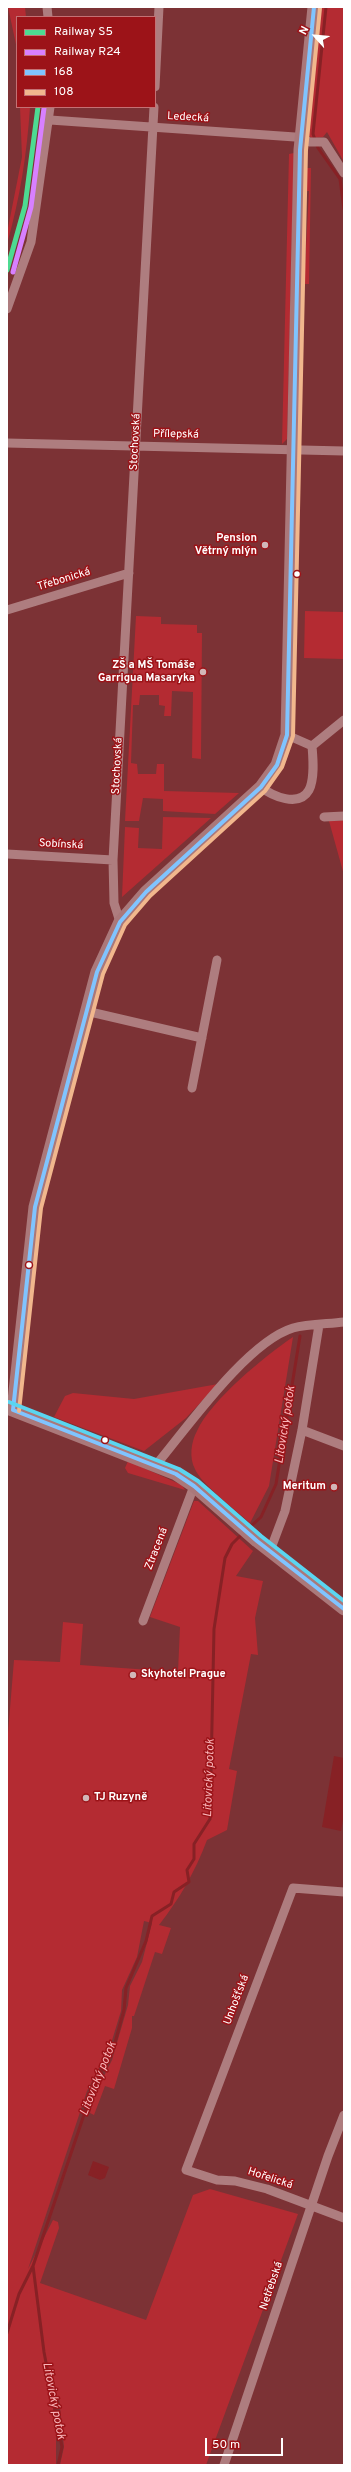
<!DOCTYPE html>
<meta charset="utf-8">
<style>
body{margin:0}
#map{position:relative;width:351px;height:2472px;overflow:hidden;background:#7c3235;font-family:Overpass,sans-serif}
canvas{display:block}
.frame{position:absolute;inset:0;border:8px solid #fff;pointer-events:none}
.legend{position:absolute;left:16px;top:16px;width:140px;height:92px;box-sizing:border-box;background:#9c1318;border:1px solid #c47174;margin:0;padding:5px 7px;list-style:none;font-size:12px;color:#fff}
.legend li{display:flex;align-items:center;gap:8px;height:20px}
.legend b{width:20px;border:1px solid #c47174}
.north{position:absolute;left:295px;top:16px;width:40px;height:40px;-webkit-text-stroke:3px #9c1318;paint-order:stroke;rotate:297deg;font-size:11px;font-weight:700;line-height:16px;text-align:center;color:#fff}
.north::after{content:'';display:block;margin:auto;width:14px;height:18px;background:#fff;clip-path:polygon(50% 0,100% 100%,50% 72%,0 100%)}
.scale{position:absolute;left:205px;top:2438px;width:78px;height:18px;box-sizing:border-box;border:2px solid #fff;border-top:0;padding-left:5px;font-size:12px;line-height:14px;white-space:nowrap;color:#fff;-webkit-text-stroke:3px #9c1318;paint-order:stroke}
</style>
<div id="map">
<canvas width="351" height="2472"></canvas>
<div class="frame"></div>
<ul class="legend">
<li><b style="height:5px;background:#4ddb92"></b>Railway S5</li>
<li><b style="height:5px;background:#d880ff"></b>Railway R24</li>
<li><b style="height:5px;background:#80c4ff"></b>168</li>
<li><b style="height:5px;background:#f1b78d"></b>108</li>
</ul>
<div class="north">N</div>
<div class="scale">50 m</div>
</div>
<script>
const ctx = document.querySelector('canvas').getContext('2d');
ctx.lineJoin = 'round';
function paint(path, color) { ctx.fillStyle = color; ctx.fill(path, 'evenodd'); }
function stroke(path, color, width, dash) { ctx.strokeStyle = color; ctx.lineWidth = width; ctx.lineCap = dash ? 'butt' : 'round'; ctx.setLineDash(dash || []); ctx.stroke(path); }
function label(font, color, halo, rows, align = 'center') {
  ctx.font = font + ' Overpass,sans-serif'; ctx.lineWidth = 3; ctx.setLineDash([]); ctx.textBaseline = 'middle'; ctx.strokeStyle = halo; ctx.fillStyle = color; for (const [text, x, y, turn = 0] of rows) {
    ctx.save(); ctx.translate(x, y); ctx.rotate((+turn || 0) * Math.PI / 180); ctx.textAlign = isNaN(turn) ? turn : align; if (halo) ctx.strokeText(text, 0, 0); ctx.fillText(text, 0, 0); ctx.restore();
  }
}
paint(new Path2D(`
 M8,7H25L26,17H17V49Z
 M319,7H344V162L327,132L323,137L312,138L307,135Z
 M20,107H30C27,153 20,199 7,244V233L22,157Z
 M294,153L287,439L282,444L289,154Z
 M307,168H311L309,284H304L309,191H306Z
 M305,611L344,612V659L304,658Z
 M136,616L161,617V624L197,625V633H202L201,756V759L192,758L193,692L172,691L171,716H164L165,706L159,705V695H140L139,705H133L131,763L137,764L138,774H156L157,764H164V791L239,793L215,814L163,811V799L143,798L139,821H125Z
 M163,817L211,818L122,897L125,827L139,828L138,848L162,849Z
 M344,820V875L329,821Z
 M293,1337L269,1486L250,1523C236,1510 201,1484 195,1469C189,1458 191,1442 197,1431C211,1400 265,1356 293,1337Z
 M218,1384L186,1418L144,1451L54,1417L65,1396L73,1393L134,1399Z
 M128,1461L182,1485L185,1490L128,1473L125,1468Z
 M194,1501H198L253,1551L236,1576L263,1581L255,1618L258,1655L251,1654L229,1769L237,1771L227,1830L207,1840C195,1872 180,1898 159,1925L171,1928L162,1954L155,1952L137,2007L134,2016H132V2028L114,2089L105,2086L94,2115L90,2113L95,2094L112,2060L128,2005L130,1986L142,1962L152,1923L144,1921L137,1957L122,1990L121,2011L110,2047L87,2091L28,2269L53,2220L58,2222L59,2228L40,2283L146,2320L193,2195L210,2189L298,2214L206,2465H60L64,2447L59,2398H52L56,2434V2465H7V1745L14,1660L60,1662L63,1622L83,1624L80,1665L178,1672L180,1627L150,1617Z`), '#b42b32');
paint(new Path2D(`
 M334,1756L344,1758V1814L341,1831L322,1827Z
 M93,2161L109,2167L105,2178L100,2180L88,2175Z`), '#872125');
stroke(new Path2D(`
 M326,7L313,134L318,148L340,179L344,209
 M249,1528L261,1517L276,1484L300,1336
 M7,2333L19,2294L33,2266
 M58,2465L62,2447L44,2352L33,2266L92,2091L114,2046L124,2010L126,1988L146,1941L152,1916L171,1904L174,1892L189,1882L187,1870L194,1859V1844L210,1819L214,1629L225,1558L232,1544L243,1533`), '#872125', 3);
stroke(new Path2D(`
 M47,7L48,17
 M155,87L159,7
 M50,120L295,137L310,142H324L344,173
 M7,309L31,242L50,107
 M7,443L344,451
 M7,610L129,573
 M287,735L312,746
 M312,746L344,720
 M261,787C272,796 299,808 309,790C315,778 313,758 312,746
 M324,817L344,816
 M7,854L113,860
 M120,922L114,903L113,860L154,107
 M86,1011L202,1038
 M192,1088L217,960
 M302,1430L344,1446
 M156,1465C187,1428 247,1342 293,1328C308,1324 328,1324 344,1322
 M270,1551L285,1511L302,1430L319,1325
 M143,1621L194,1486
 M344,1892L293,1888L186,2170L217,2180L235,2181L267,2189L344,2218
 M224,2465L328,2156L344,2115`), '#ae7d7f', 9);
stroke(new Path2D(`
 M7,1408L176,1474L194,1486L257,1541L344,1609
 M13,1410L35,1207L97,972L120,922L146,892L261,787L277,765L287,735L300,150L314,7`), '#aa787a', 13);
stroke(new Path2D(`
 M13,1410L35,1207L97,972L120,922L146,892L261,787L277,765L287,735L300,150L314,7
 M13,1410L176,1474L194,1486L257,1541L344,1609`), '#80c4ff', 4);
stroke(new Path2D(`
 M19,1411L41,1208L103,974L125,925L150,896L265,791L282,767L293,736L306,150L320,8`), '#f1b78d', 4);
stroke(new Path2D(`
 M9,1402L179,1469L198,1481L261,1536L344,1601`), '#5ad5f0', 4);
stroke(new Path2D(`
 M7,270L25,206L38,107`), '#4ddb92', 5);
stroke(new Path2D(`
 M13,272L31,207L44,108`), '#d880ff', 5);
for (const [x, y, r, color] of [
 [265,545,4,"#d1b7b8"],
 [297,574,3.5,"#fff"],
 [203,672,4,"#d1b7b8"],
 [29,1265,3.5,"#fff"],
 [105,1440,3.5,"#fff"],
 [334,1487,4,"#d1b7b8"],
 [133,1675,4,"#d1b7b8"],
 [86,1798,4,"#d1b7b8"]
]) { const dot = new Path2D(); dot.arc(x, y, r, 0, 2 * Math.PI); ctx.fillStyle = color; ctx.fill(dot); stroke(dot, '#9c1318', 1.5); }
label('11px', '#fff', '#9c1318', [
 ["Ledecká",188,118,3],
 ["Přílepská",176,435,1],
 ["Stochovská",136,442,-87],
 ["Třebonická",64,580,-17],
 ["Stochovská",118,766,-87],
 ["Sobínská",61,845,3],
 ["Ztracená",157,1549,-69],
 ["Unhošťská",237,2000,-69],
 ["Hořelická",270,2179,18],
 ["Netřebská",272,2286,-71]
]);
label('bold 11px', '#fff', '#9c1318', [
 ["Pension",257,539],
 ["Větrný mlýn",257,552],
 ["ZŠ a MŠ Tomáše",195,666],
 ["Garrigua Masaryka",195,679],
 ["Meritum",326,1487],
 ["Skyhotel Prague",141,1675,"left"],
 ["TJ Ruzyně",94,1798,"left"]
], 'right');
label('italic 12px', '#fab5b9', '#9c1318', [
 ["Litovický potok",286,1425,-81],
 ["Litovický potok",210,1778,-88],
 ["Litovický potok",99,2079,-68],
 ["Litovický potok",53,2401,79]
]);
</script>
